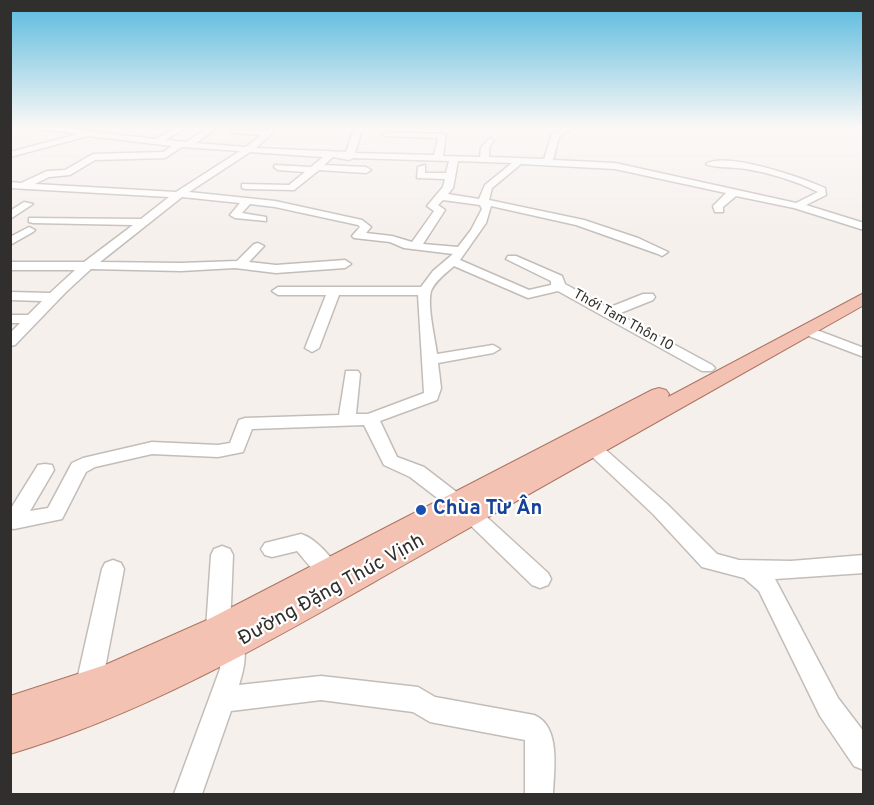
<!DOCTYPE html>
<meta charset="utf-8">
<style>
body{margin:0}
#map{position:relative;width:874px;height:805px;overflow:hidden;background:#f6f0ec;font-family:Overpass,sans-serif}
canvas{display:block}
.frame{position:absolute;inset:0;border:12px solid #312f2d;pointer-events:none}
</style>
<div id="map">
<canvas width="874" height="805"></canvas>
<div class="frame"></div>
</div>
<script>
const ctx = document.querySelector('canvas').getContext('2d');
ctx.lineJoin = 'round';
function stroke(path, color, width, dash) { ctx.strokeStyle = color; ctx.lineWidth = width; ctx.lineCap = dash ? 'butt' : 'round'; ctx.setLineDash(dash || []); ctx.stroke(path); }
function paint(path, color) { ctx.fillStyle = color; ctx.fill(path, 'evenodd'); }
function label(font, color, halo, rows, align = 'center') {
  ctx.font = font + ' Overpass,sans-serif'; ctx.lineWidth = 4.5; ctx.setLineDash([]); ctx.textBaseline = 'middle'; ctx.strokeStyle = halo; ctx.fillStyle = color; for (const [text, x, y, turn = 0] of rows) {
    ctx.save(); ctx.translate(x, y); ctx.rotate((+turn || 0) * Math.PI / 180); ctx.textAlign = isNaN(turn) ? turn : align; if (halo) ctx.strokeText(text, 0, 0); ctx.fillText(text, 0, 0); ctx.restore();
  }
}
const minor = new Path2D(`
 M21,126H48L155,139L179,126H190L165,140L186,142L210,126H220L196,143L246,147L261,135L234,133H231V129L266,131L271,126H280L256,148L346,152L355,126H363L355,153L434,155L438,138L384,136L383,134L387,132L446,134L443,156L480,157L481,148L490,138L494,140L489,148V157L544,159L552,134L567,126H577L559,137L553,160L615,163L796,203L818,192C796,181 771,173 746,169C736,167 712,168 706,164C726,151 803,178 825,188L826,195L806,205L864,223V230L794,208L736,196L723,207V212H715L713,206L726,193L615,169L521,164L492,188L489,200L584,220L638,238L668,252L662,256L658,254L576,225L491,206L486,223L460,260L529,290L551,285V281L506,259L508,256H516L562,276L565,284L608,308L643,294H653L655,297L653,300L618,314L712,365L715,368L712,371H702L558,291L528,298L454,266C446,273 435,281 431,291C427,306 435,338 437,354L493,345L500,349L493,353L438,363L441,388L437,400L380,421L397,457L424,467L463,497L466,502L463,507L456,509L449,507L410,477L384,465L364,425L252,429L243,452L218,457L152,454L95,467L86,472L62,519L14,529L10,528V510L38,465L45,464L52,465L54,470L30,511L48,508L72,463L83,458L152,442L218,445L230,443L239,420L245,418L339,415L346,371H358L360,374L356,414H368L424,393L418,295H339L319,348L312,352L305,348L326,295H278L272,291L278,287H421L433,271L453,254L404,248L390,242L354,238L352,236L360,227L358,225L275,207L250,204L242,213L266,217V221L235,218L230,215L240,203L182,197L100,262L181,263L237,261L254,244L258,243L264,246L249,262L276,265L345,260L351,264L345,268L276,273L235,268L181,271L91,269L66,292L15,345L10,346V333L20,323H10V315H28L42,301L10,300V292L50,293L75,270H10V262H84L133,225L33,223L29,222V218L141,219L169,197L10,188V182L21,183L47,171L65,170L93,154L163,152L172,146L88,136L10,157V152L78,134ZM182,147L240,151L176,192L35,184L49,177L70,175L95,160L165,158ZM250,152L323,157L311,167L275,165L274,167L278,170L305,172L289,185L242,184V188L245,189L294,190L319,170L366,173L371,170L366,167L324,165L333,157L349,160L353,158L449,161L446,173H425V165L418,167L417,178L445,179L443,187L427,206L434,211L412,242L392,236L366,233L371,227L362,220L275,201L189,192ZM458,161L512,163L485,185L479,199L448,194L453,188ZM443,200L480,205L482,209L471,230L458,247L423,244L445,210L438,205Z
 M24,202L33,204L10,219V211Z
 M29,227L35,230L33,232L10,245V237Z
 M806,326L864,348V357L801,333L799,330L801,327Z
 M592,441L598,443L667,504L717,554L739,560L791,561L864,555V573L775,579L838,698L864,732V770L854,766L820,716L759,591L744,578L702,567L653,514L586,451L583,447L586,443Z
 M471,506L478,509L548,573L551,579L548,585L540,588L532,585L464,519L461,514L464,509Z
 M301,534C315,538 332,557 339,570L336,576C318,582 308,563 297,551L272,557L265,555L261,549L265,543Z
 M222,546L230,549L233,555L230,629L226,636L218,639L210,636L206,629L211,555L214,549Z
 M113,560L121,563L124,569L101,689L97,698L88,701L79,698L75,689L102,569L105,563Z
 M232,635L241,638C248,653 244,669 239,685L321,676L418,687L435,697L534,715C561,726 554,769 553,794H525V740L430,722L413,712L321,700L231,711L202,794H174L220,669V646L223,638Z`);
const major = new Path2D(`
 M864,293V305C713,390 562,475 411,561C282,634 154,711 10,754V696L105,665L207,620L652,390L659,388L666,390L669,394L668,397Z`);
stroke(minor, '#c3bdb9', 3);
stroke(major, '#ab7562', 2);
paint(minor, '#fff');
paint(major, '#f4c2b2');
const sky = ctx.createLinearGradient(0, 0, 0, 239);
sky.addColorStop(0, '#57b9de');
sky.addColorStop(0.53, '#fbf8f6');
sky.addColorStop(1, '#fbf8f600');
ctx.fillStyle = sky;
ctx.fillRect(0, 0, 874, 239);
for (const [x, y, r, color] of [
 [421,510,6,"#1a4fb4"]
]) { const dot = new Path2D(); dot.arc(x, y, r, 0, 2 * Math.PI); ctx.fillStyle = color; ctx.fill(dot); stroke(dot, '#fff', 2); }
label('14px', '#312f2d', '#fff', [
 ["Thới Tam Thôn 10",623,321,29]
]);
label('bold 20px', '#164399', '#fff', [
 ["Chùa Từ Ân",433,510]
], 'left');
label('20px', '#312f2d', '#fff', [
 ["Đường Đặng Thúc Vịnh",332,591,-29]
]);
</script>
